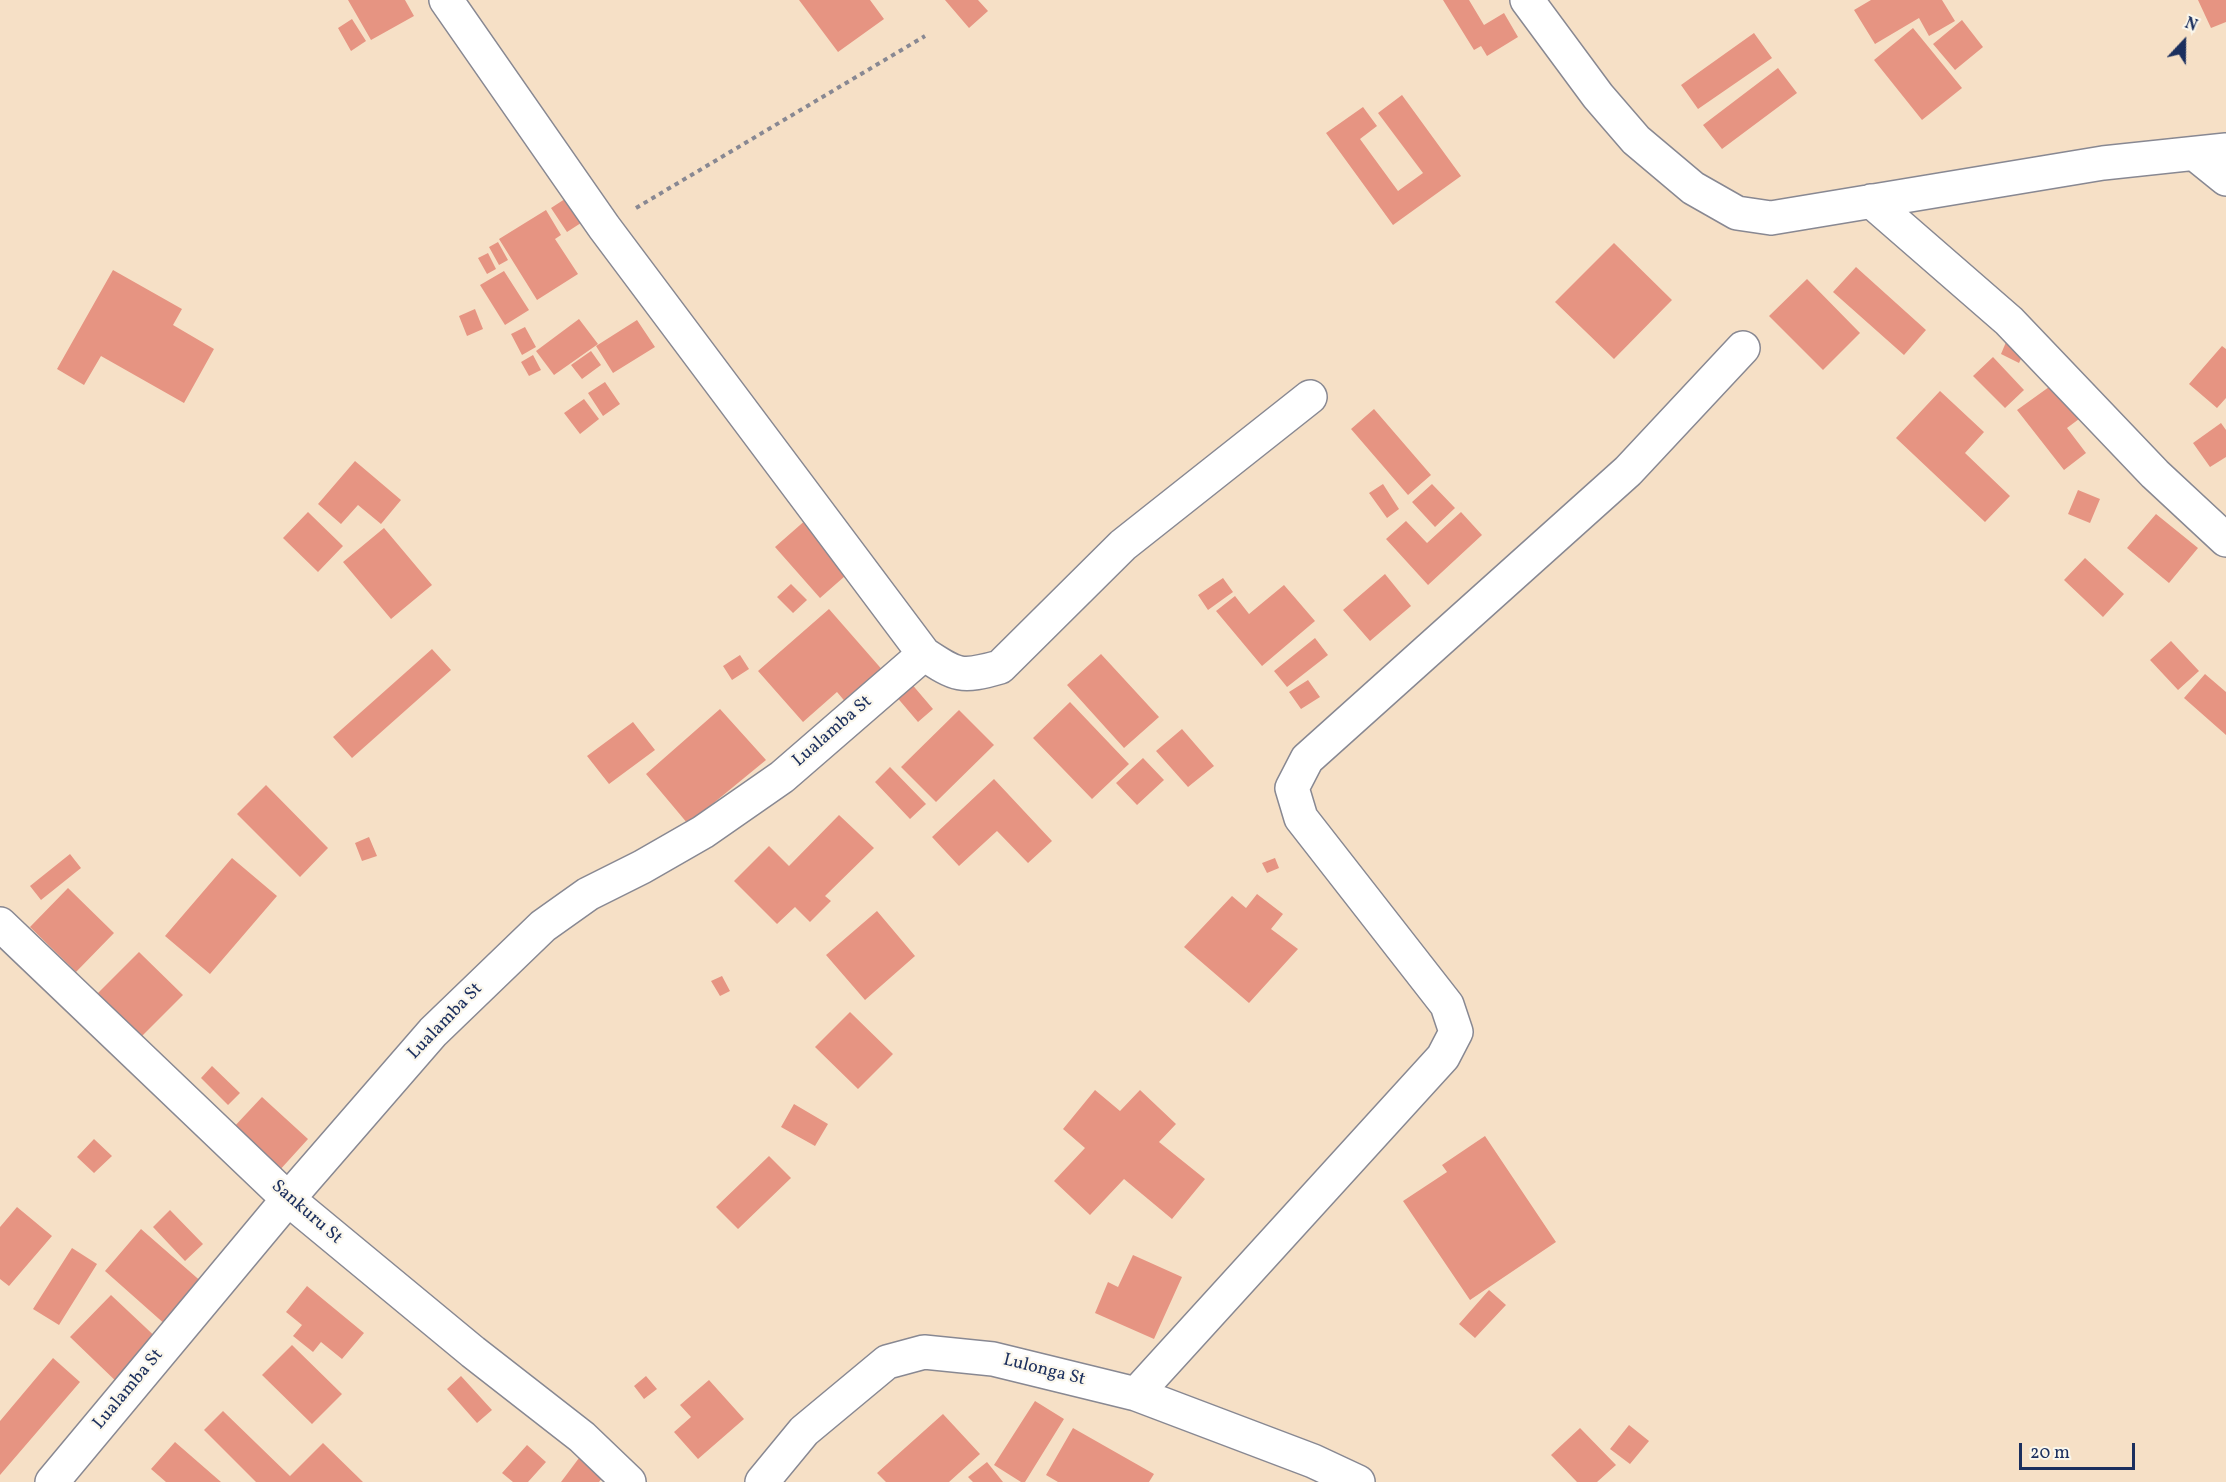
<!DOCTYPE html>
<style>
body{margin:0}
#map{position:relative;width:2226px;height:1482px;overflow:hidden;background:#f6e0c6;font-family:Vollkorn,serif}
canvas{display:block}
.north{position:absolute;left:2154px;top:12px;width:60px;height:60px;-webkit-text-stroke:4px #fbf7ec;paint-order:stroke;rotate:22deg;font-size:16px;font-weight:700;line-height:24px;text-align:center;color:#1b2f5e}
.north::after{content:'';display:block;margin:auto;width:21px;height:27px;background:#1b2f5e;clip-path:polygon(50% 0,100% 100%,50% 72%,0 100%)}
.scale{position:absolute;left:2019px;top:1443px;width:116px;height:27px;box-sizing:border-box;border:3px solid #1b2f5e;border-top:0;padding-left:8px;font-size:18px;line-height:21px;white-space:nowrap;color:#1b2f5e;-webkit-text-stroke:4px #fbf7ec;paint-order:stroke}
</style>
<div id="map">
<canvas width="2226" height="1482"></canvas>
<div class="north">N</div>
<div class="scale">20 m</div>
</div>
<script>
const ctx = document.querySelector('canvas').getContext('2d');
ctx.lineJoin = 'round';
function paint(path, color) { ctx.fillStyle = color; ctx.fill(path, 'evenodd'); }
function stroke(path, color, width, dash) { ctx.strokeStyle = color; ctx.lineWidth = width; ctx.lineCap = dash ? 'butt' : 'round'; ctx.setLineDash(dash || []); ctx.stroke(path); }
function label(font, color, halo, rows, align = 'center') {
  ctx.font = font + ' Vollkorn,serif'; ctx.lineWidth = 4.5; ctx.setLineDash([]); ctx.textBaseline = 'middle'; ctx.strokeStyle = halo; ctx.fillStyle = color; for (const [text, x, y, turn = 0] of rows) {
    ctx.save(); ctx.translate(x, y); ctx.rotate((+turn || 0) * Math.PI / 180); ctx.textAlign = isNaN(turn) ? turn : align; if (halo) ctx.strokeText(text, 0, 0); ctx.fillText(text, 0, 0); ctx.restore();
  }
}
paint(new Path2D(`
 M348,0H405L414,16L371,40Z
 M799,0H870L884,19L838,52Z
 M945,0H978L988,11L969,28Z
 M1443,0H1469L1484,25L1504,13L1518,37L1487,56L1481,46L1474,50Z
 M1871,0H1942L1955,21L1929,36L1919,18L1875,44L1854,10Z
 M2198,0H2226V22L2211,28Z
 M352,19L366,41L351,51L338,28Z
 M1962,20L1983,47L1955,70L1933,44Z
 M1913,28L1962,88L1922,120L1874,60Z
 M1754,33L1772,58L1698,109L1681,85Z
 M1778,68L1797,93L1722,149L1703,125Z
 M1402,95L1461,176L1393,225L1326,133L1363,107L1377,126L1360,139L1398,191L1423,173L1378,113Z
 M568,197L584,221L567,232L551,208Z
 M546,210L561,235L555,239L578,274L537,300L499,239Z
 M498,242L508,260L499,265L489,247Z
 M1614,243L1672,300L1614,359L1555,302Z
 M488,253L496,269L487,274L478,258Z
 M1856,267L1926,330L1904,355L1833,292Z
 M113,270L182,309L173,325L214,349L184,403L101,356L84,385L57,369Z
 M504,271L529,310L505,325L480,285Z
 M1807,279L1860,333L1823,370L1769,316Z
 M475,309L483,329L467,336L459,316Z
 M579,319L598,344L554,375L536,351Z
 M637,320L655,347L613,373L596,346Z
 M525,327L536,347L522,355L511,334Z
 M2009,335L2028,344L2019,363L2001,354Z
 M2222,346L2226,349V398L2217,408L2189,384Z
 M591,351L601,365L582,379L571,365Z
 M533,355L541,370L529,376L521,362Z
 M1993,357L2024,390L2005,408L1973,376Z
 M605,382L620,404L603,416L588,393Z
 M2056,382L2083,416L2067,428L2086,453L2064,470L2017,410Z
 M1940,391L1984,432L1965,453L2010,496L1985,522L1896,438Z
 M584,399L599,419L580,434L564,413Z
 M1374,409L1431,475L1408,495L1351,429Z
 M2221,423L2226,430V457L2210,467L2193,443Z
 M355,461L401,500L381,524L358,505L341,524L318,504Z
 M1383,484L1399,509L1387,518L1369,493Z
 M1432,484L1455,508L1435,527L1412,502Z
 M2078,490L2100,499L2090,523L2068,514Z
 M308,512L343,546L318,572L283,538Z
 M1461,512L1482,535L1428,585L1386,539L1406,521L1427,543Z
 M2156,514L2198,548L2169,583L2127,548Z
 M808,518L853,569L820,598L775,547Z
 M384,528L432,585L391,619L343,562Z
 M2085,558L2124,594L2103,617L2064,580Z
 M1385,574L1411,606L1370,641L1343,610Z
 M1223,578L1233,592L1208,610L1198,595Z
 M791,584L807,600L793,613L777,597Z
 M1284,585L1315,621L1262,666L1216,611L1235,596L1249,614Z
 M829,609L885,673L848,705L837,692L803,722L758,671Z
 M1315,638L1328,655L1287,687L1274,671Z
 M2171,641L2199,671L2178,690L2150,660Z
 M432,649L451,670L352,758L333,737Z
 M1101,654L1159,717L1124,748L1067,685Z
 M740,655L749,669L732,680L723,666Z
 M2205,674L2226,692V735L2184,698Z
 M1308,680L1320,697L1301,709L1289,692Z
 M910,682L933,709L918,722L895,695Z
 M1070,702L1129,764L1092,799L1033,738Z
 M720,709L766,760L688,824L646,774Z
 M959,710L994,745L936,802L901,767Z
 M633,722L655,750L609,784L587,756Z
 M1182,729L1214,766L1188,787L1156,751Z
 M1143,758L1164,780L1137,805L1116,783Z
 M890,767L926,804L910,819L875,782Z
 M994,779L1052,841L1028,863L997,831L959,866L932,837Z
 M266,785L328,848L300,877L237,814Z
 M839,815L874,848L825,896L831,901L810,922L795,907L777,924L734,881L769,846L789,866Z
 M369,837L377,856L362,861L355,843Z
 M70,854L81,868L41,900L30,886Z
 M232,858L277,896L210,974L165,936Z
 M1275,858L1279,868L1267,873L1262,863Z
 M68,888L114,933L76,972L30,927Z
 M1257,894L1283,914L1271,929L1298,949L1249,1003L1184,947L1232,896L1246,908Z
 M877,911L915,956L865,1000L826,955Z
 M139,952L183,995L141,1037L97,994Z
 M722,976L730,991L720,996L711,981Z
 M850,1012L893,1054L858,1089L815,1047Z
 M212,1066L240,1093L228,1105L201,1078Z
 M1095,1090L1120,1111L1140,1090L1176,1124L1159,1142L1205,1179L1172,1219L1124,1179L1090,1215L1054,1181L1085,1148L1063,1129Z
 M262,1097L308,1139L278,1172L232,1129Z
 M794,1104L828,1124L815,1146L781,1127Z
 M1485,1136L1556,1242L1470,1300L1403,1201L1447,1172L1442,1165Z
 M94,1139L112,1156L94,1173L77,1157Z
 M769,1156L791,1178L738,1229L716,1207Z
 M17,1207L52,1236L9,1286L0,1279V1227Z
 M170,1210L203,1244L185,1261L153,1227Z
 M141,1229L204,1284L167,1326L105,1271Z
 M72,1248L97,1264L59,1325L33,1309Z
 M1133,1255L1182,1277L1154,1339L1095,1313L1108,1282L1118,1287Z
 M307,1286L364,1333L342,1359L321,1342L313,1352L293,1336L302,1325L286,1312Z
 M1489,1290L1506,1305L1475,1338L1459,1324Z
 M111,1295L162,1343L121,1386L70,1337Z
 M292,1345L342,1394L312,1424L262,1375Z
 M53,1358L80,1382L0,1475V1421Z
 M461,1376L492,1410L477,1423L447,1389Z
 M646,1376L657,1389L644,1399L634,1386Z
 M709,1380L744,1419L698,1459L674,1432L691,1417L680,1405Z
 M1035,1401L1064,1419L1025,1482H1021L994,1465Z
 M223,1411L290,1476L323,1443L363,1482H256L204,1430Z
 M943,1414L980,1454L949,1482H886L877,1473Z
 M1629,1425L1649,1441L1630,1464L1610,1449Z
 M1073,1428L1154,1474L1149,1482H1058L1046,1475Z
 M1580,1428L1616,1465L1597,1482H1577L1551,1455Z
 M175,1442L221,1482H166L151,1469Z
 M527,1445L546,1462L528,1482H513L502,1473Z
 M585,1450L609,1469L599,1482H561Z
 M987,1462L1003,1482H973L968,1477Z`), '#e69482');
const minor = new Path2D(`
 M446,0L604,227L924,654C957,676 961,678 1000,667L1123,545L1310,397
 M1527,0L1598,96L1636,140L1693,188L1737,213L1771,218L2103,163L2226,150
 M2195,154L2226,179
 M1871,201L2009,321L2155,474L2226,540
 M0,924L288,1199L473,1352L582,1437L629,1482
 M1136,1394L1443,1057L1456,1032L1447,1005L1301,818L1292,788L1307,759L1628,471L1743,348
 M52,1482L288,1199L433,1032L543,926L588,894L642,867L703,832L782,777L924,654
 M762,1482L804,1431L887,1362L924,1352L993,1359L1136,1394L1313,1461L1358,1482`);
stroke(minor, '#888892', 36);
stroke(new Path2D(`
 M636,208L925,36`), '#888892', 4, [4.5, 4.5]);
stroke(minor, '#fff', 33);
label('18px', '#1b2f5e', '#fbf7ec', [
 ["Lualamba St",833,732,-41],
 ["Lualamba St",446,1022,-46],
 ["Sankuru St",306,1213,41],
 ["Lulonga St",1044,1371,14],
 ["Lualamba St",129,1390,-50]
]);
</script>
